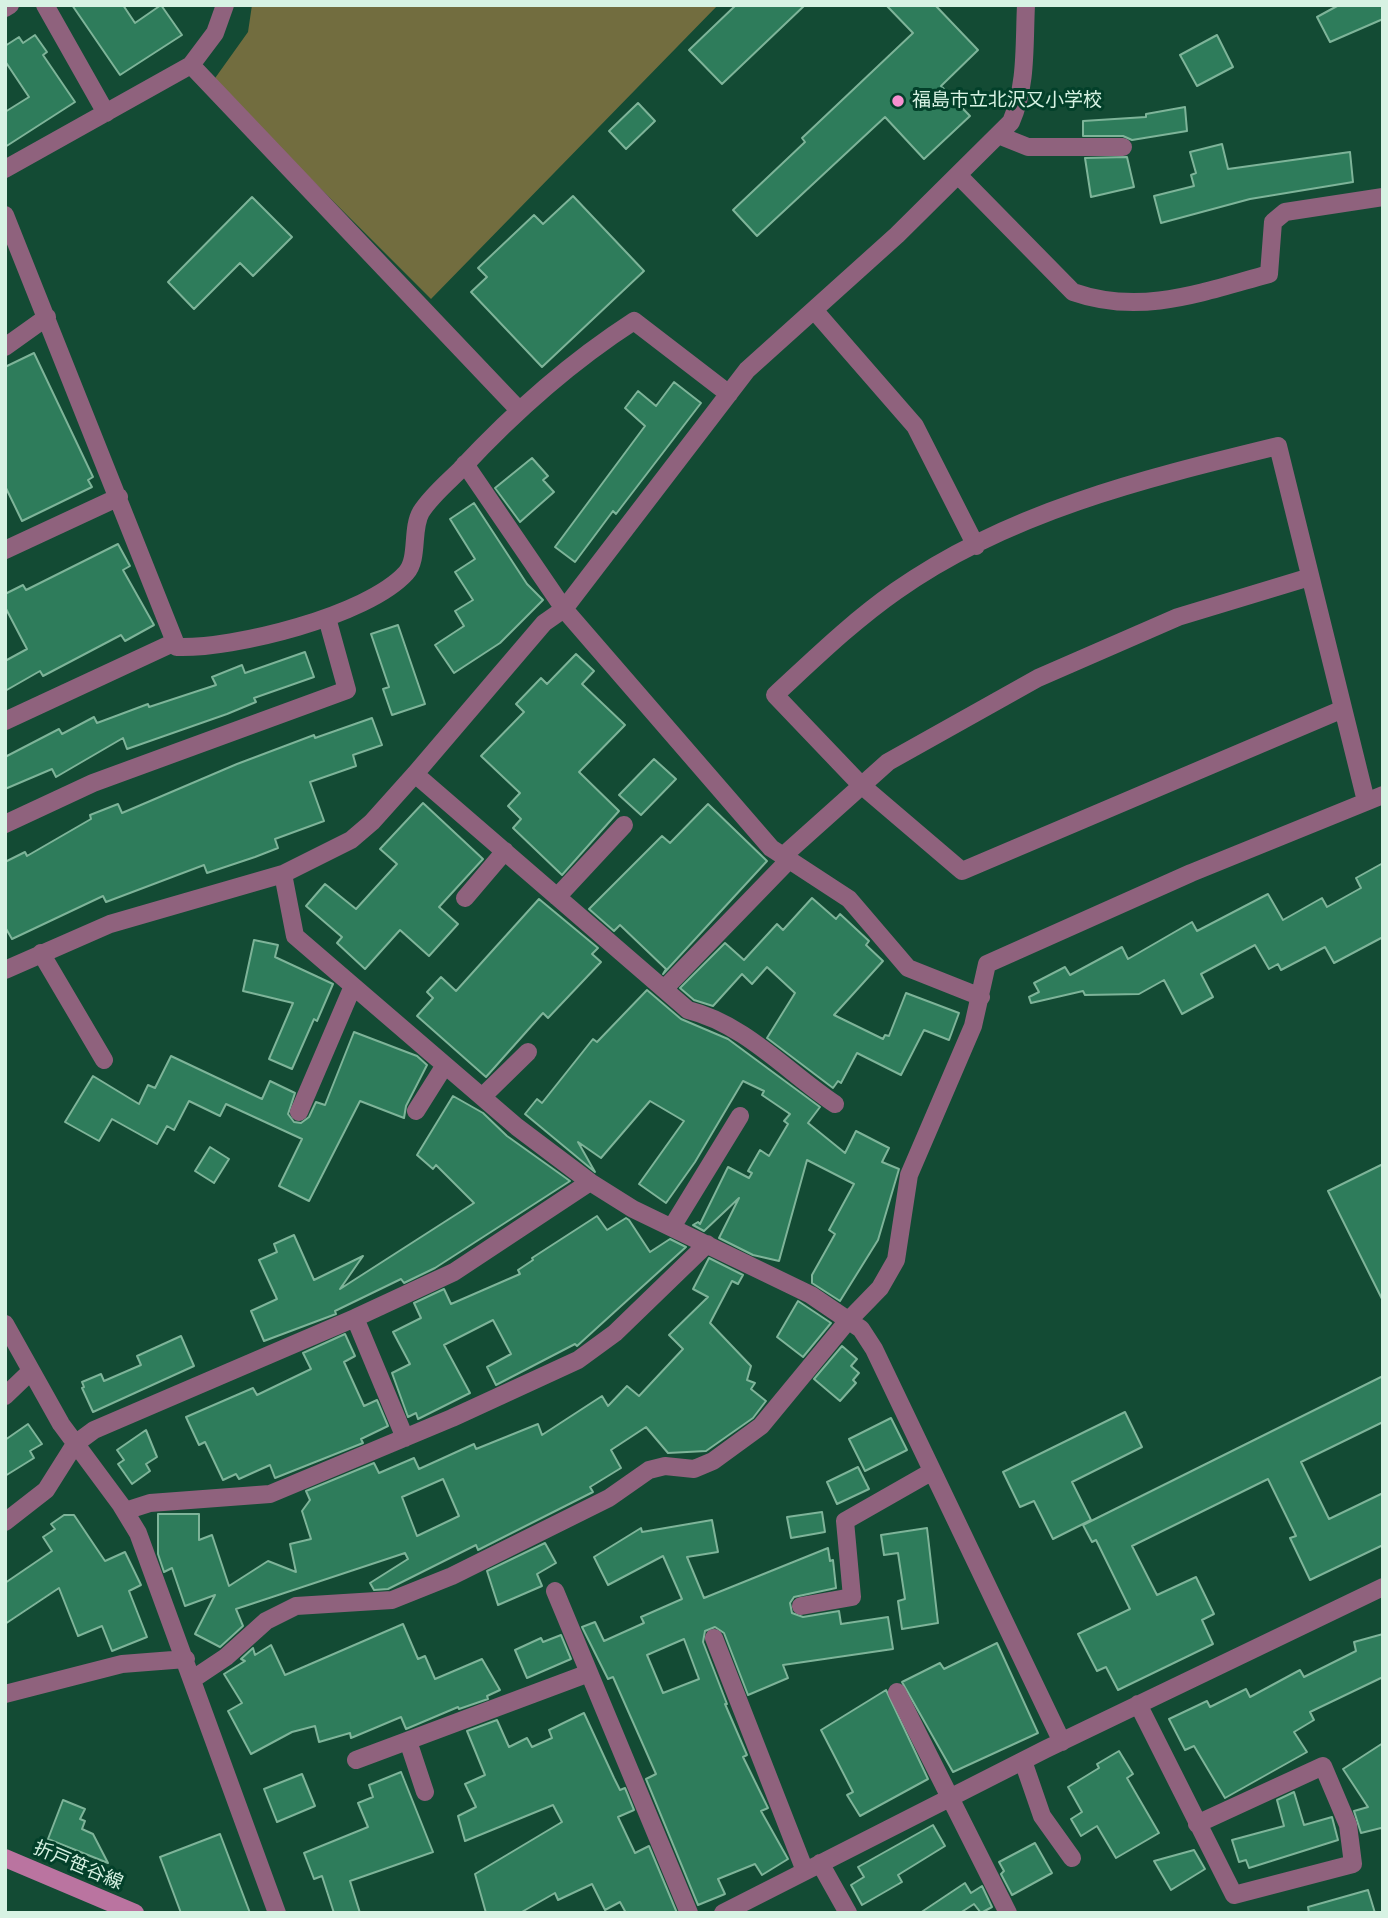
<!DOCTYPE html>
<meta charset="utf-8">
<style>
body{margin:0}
#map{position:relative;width:1388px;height:1918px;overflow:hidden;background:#134b34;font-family:Bitter,serif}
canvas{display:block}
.frame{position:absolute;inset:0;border:7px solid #d7f2e3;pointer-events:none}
</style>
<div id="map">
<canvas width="1388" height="1918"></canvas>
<div class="frame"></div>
</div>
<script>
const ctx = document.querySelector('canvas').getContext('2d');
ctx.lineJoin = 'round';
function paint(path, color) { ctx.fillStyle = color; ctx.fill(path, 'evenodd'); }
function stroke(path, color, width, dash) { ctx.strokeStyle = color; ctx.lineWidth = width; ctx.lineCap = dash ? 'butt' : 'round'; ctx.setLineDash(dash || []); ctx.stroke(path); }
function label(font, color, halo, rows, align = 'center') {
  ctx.font = font + ' Bitter,"Noto Sans JP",serif'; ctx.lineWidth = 6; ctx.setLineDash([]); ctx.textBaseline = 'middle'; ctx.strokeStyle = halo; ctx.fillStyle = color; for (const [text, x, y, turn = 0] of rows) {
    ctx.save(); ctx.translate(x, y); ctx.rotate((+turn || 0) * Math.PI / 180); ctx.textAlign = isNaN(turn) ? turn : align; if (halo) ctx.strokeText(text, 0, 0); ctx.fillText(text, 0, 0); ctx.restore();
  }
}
paint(new Path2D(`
 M252,5H718L431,299L213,81L248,32Z`), '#726d3f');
const building = new Path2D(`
 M72,5H123L135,23L161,5L182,35L120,75Z
 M736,5H805L722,84L689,50Z
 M886,5H935L978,50L941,86L970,116L924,159L885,117L757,236L733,210L805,142L802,138L913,33Z
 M1339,5H1383V19L1330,42L1317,17Z
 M35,35L47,52L43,55L75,102L5,147V112L29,97L5,61V46L19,37L23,43Z
 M1217,35L1233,67L1197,86L1180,55Z
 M638,103L655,121L626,149L609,131Z
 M1185,107L1187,131L1132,140L1123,136H1083V121L1146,117V114Z
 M1222,144L1228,169L1350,152L1353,182L1250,199L1161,223L1154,196L1194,186L1191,175L1196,173L1190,152Z
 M1127,157L1134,187L1091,197L1085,158Z
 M573,196L644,271L542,367L471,292L487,277L478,268L534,215L543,224Z
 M252,197L292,237L253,276L240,263L194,309L168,282Z
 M34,353L93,477L88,480L92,487L22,521L5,486V367Z
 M674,382L701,403L616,514L613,511L575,562L555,547L645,426L625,408L638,391L656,406Z
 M532,458L548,476L543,480L554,492L520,522L495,488Z
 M474,503L527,584L543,600L500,643L454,673L435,645L464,626L455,611L473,600L455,572L475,559L450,519Z
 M118,544L130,566L123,570L154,625L125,641L121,635L43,676L40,671L5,691V661L27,649L5,607V594L23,585L26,590Z
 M398,625L425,704L392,715L383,689L389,687L371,634Z
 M305,652L314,677L254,698L256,702L227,714L127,749L123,738L56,777L52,769L5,789V757L59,729L62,734L94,717L97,723L148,704L149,707L216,685L212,677L242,665L245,673Z
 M576,654L594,671L582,684L625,725L579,772L619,811L562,875L513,828L521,819L508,806L520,793L481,756L524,712L516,704L541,678L547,684Z
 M372,718L382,745L353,755L356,766L310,782L324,821L275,839L278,848L255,857L207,873L204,865L106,902L103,896L12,939L5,927V862L25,852L27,856L91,819L90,815L118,804L122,813L237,764L314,735L315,738Z
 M654,759L676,779L641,815L619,795Z
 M423,803L483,859L439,907L458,924L429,956L400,930L365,969L337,943L342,937L306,906L325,884L356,909L397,864L380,849Z
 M708,804L767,861L663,974L666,969L620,925L614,931L589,909L662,836L670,843Z
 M1383,863V937L1334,963L1325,947L1281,970L1278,964L1269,969L1255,945L1201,974L1213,997L1182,1014L1164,980L1139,994L1085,995L1083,991L1031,1003L1029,997L1039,992L1034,983L1065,967L1070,975L1122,947L1128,959L1192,922L1197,931L1268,894L1283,920L1322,898L1327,907L1361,888L1356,878Z
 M812,898L836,919L840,914L869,941L866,945L883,961L834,1015L883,1039L885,1035L889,1036L906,993L959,1013L949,1040L924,1030L901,1075L857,1053L841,1083L838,1081L833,1088L767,1038L795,993L767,967L752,984L742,974L713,1006L694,1000L680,988L725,943L744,960L777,924L783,930Z
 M539,899L598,948L592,954L601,962L548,1018L543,1013L486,1077L417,1016L433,998L427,992L441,977L456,991Z
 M254,940L278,945L275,957L333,984L317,1021L314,1019L292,1069L269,1059L293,1003L243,991Z
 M647,990L681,1019L728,1039L820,1107L808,1123L845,1153L856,1131L889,1148L882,1162L899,1169L878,1240L840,1301L812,1283V1275L835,1234L829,1230L854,1184L807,1160L779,1261L753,1255L719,1238L739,1198L704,1231L693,1225L698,1222L700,1224L728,1167L749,1178L752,1173L748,1171L760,1150L769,1156L788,1124L784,1121L790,1114L762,1095L764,1091L743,1081L695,1162L666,1203L639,1184L684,1121L650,1101L601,1158L578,1142L595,1172L525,1114L537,1099L542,1103L593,1039L597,1042Z
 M354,1032L417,1056L427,1065L406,1106L404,1118L360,1101L309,1201L279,1186L302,1139L226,1104L220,1116L189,1101L174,1130L167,1126L157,1144L112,1119L99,1141L65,1122L93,1076L139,1104L148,1085L155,1088L171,1056L262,1099L270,1081L295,1093L288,1114L294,1122L301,1123L309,1117L316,1102L325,1105Z
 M453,1096L483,1113L507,1136L570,1181L435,1268L404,1283L401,1279L335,1311L336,1314L264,1341L251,1311L277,1299L259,1260L277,1252L274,1244L294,1235L314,1280L363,1256L340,1289L474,1203L436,1165L433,1169L417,1155Z
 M210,1147L229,1159L214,1183L195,1171Z
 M1383,1164V1301L1328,1191Z
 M597,1216L607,1230L626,1218L629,1220L650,1252L670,1239L686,1247L577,1346L575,1344L496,1385L487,1367L511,1354L493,1320L444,1345L470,1393L418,1419L416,1413L408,1417L392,1373L410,1364L393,1332L421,1318L414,1303L444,1289L451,1304L520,1274L518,1270L533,1260L532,1258Z
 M709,1258L743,1275L738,1284L732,1281L710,1323L751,1366L747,1380L755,1383L751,1389L766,1401L753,1418L706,1451L668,1453L646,1427L611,1450L621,1468L590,1487L593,1492L478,1550L476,1545L388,1589L374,1590L370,1583L408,1559L405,1553L236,1609L243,1626L220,1647L195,1634L215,1595L185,1606L172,1568L164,1572L158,1554V1514H199V1540L212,1535L229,1586L268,1561L296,1572L290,1544L311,1539L302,1511L310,1500L306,1491L374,1463L379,1473L414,1458L419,1469L474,1444L476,1449L538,1424L542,1435L602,1396L608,1406L627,1386L639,1396L683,1349L669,1335L708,1297L693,1289ZM443,1479L459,1516L417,1536L402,1497Z
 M798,1301L831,1323L803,1357L777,1337Z
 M345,1334L355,1356L344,1362L364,1406L377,1400L388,1426L361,1439L363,1443L275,1478L270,1465L239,1479L236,1474L223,1480L205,1442L199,1445L186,1417L253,1388L257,1395L311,1369L303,1353Z
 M181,1336L194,1366L93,1412L82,1388L84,1387L82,1382L101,1374L104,1381L141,1365L137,1356Z
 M842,1346L857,1359L851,1366L859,1373L853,1380L856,1383L840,1401L814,1379Z
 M1383,1376V1422L1301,1462L1329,1519L1383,1493V1545L1310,1580L1290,1538L1296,1536L1268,1479L1132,1546L1157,1595L1196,1577L1214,1614L1202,1620L1213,1644L1118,1690L1106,1667L1097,1671L1078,1634L1130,1609L1096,1540L1092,1542L1083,1525Z
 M1125,1412L1142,1447L1072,1482L1091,1520L1053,1539L1034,1501L1020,1507L1003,1472Z
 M891,1418L907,1450L865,1471L849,1439Z
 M28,1424L42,1444L30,1451L34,1458L5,1476V1440Z
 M146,1430L157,1457L146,1464L150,1471L132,1484L118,1464L124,1460L117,1450Z
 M858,1467L869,1489L837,1504L827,1482Z
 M822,1512L825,1532L791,1538L787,1517Z
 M64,1515H74L105,1561L125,1552L141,1585L129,1591L147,1637L112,1651L102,1626L78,1636L59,1588L5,1624V1583L52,1551L43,1537L55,1529L51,1524Z
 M712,1520L718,1552L687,1557L704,1598L828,1548L830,1561L833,1560L836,1588L794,1597L790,1603L792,1613L803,1617L839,1611L841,1624L888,1617L893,1649L783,1665L788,1678L748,1695L724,1633L715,1627L705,1631L703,1642L727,1704H725L747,1755L743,1757L768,1808L761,1811L788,1859L762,1875L755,1864L718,1879L725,1894L698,1905L646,1779L656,1774L613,1677L608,1679L582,1627L595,1622L604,1641L644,1623L641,1617L682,1599L663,1556L608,1585L594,1557L641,1528L642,1532ZM684,1639L699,1679L663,1693L647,1655Z
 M927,1528L938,1623L902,1629L898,1601L905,1599L898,1553L884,1555L881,1535Z
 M545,1543L556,1563L537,1574L542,1586L498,1605L487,1571Z
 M403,1624L418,1659L425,1656L435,1679L482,1659L500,1690L487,1696L488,1699L459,1709L458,1707L406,1729L401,1717L351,1738L350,1733L319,1742L315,1726L292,1732L251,1754L228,1711L242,1703L224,1674L245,1661L241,1659L253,1648L255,1655L271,1645L285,1675Z
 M1383,1634V1677L1310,1712L1314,1720L1294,1732L1307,1752L1225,1798L1194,1746L1185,1750L1169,1719L1207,1701L1210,1707L1246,1689L1250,1697L1300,1670L1304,1677L1356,1651L1354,1642Z
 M561,1635L571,1659L527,1678L515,1650L541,1638L543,1642Z
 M997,1643L1038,1733L953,1772L902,1682L940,1663L944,1669Z
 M886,1690L928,1779L860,1816L847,1795L853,1792L821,1730Z
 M584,1713L614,1778L620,1790L625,1788L634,1810L618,1817L635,1853L649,1846L677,1913H626L620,1902L605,1910L592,1884L558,1900L555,1893L520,1913H486L475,1874L562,1822L553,1805L465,1841L458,1816L476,1807L465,1784L485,1775L467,1731L497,1720L509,1747L527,1738L532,1747L552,1738L549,1730Z
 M1383,1743V1831L1381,1828L1361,1833L1354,1811L1368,1807L1343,1769Z
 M1119,1751L1133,1774L1127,1778L1159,1833L1116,1858L1097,1826L1081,1836L1071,1819L1082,1812L1068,1787L1099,1768L1097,1764Z
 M401,1772L433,1852L350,1881L360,1913H334L322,1876L314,1879L304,1853L368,1827L358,1803L373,1797L369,1785Z
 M302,1774L315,1806L277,1822L264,1789Z
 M1294,1792L1304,1825L1332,1817L1338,1840L1249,1868L1246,1860L1239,1862L1232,1840L1284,1826L1277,1800Z
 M63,1800L85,1809L80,1819L85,1821L82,1829L93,1834L108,1863L48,1839Z
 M933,1825L945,1846L898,1875L902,1882L862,1905L851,1885L864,1877L858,1867Z
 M220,1834L250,1913H181L160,1857Z
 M1035,1843L1052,1873L1012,1895L1001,1874L1004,1871L999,1862Z
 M1194,1850L1205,1869L1171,1890L1154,1861Z
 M965,1883L971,1893L982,1886L992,1907L981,1913L974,1904L960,1913H920Z
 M1368,1890L1375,1913H1309L1308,1907Z`);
paint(building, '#2e7c5b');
stroke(building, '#7eb499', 2);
stroke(new Path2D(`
 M45,5L106,113
 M5,8L10,5
 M191,65L519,410
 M998,135L1028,147H1123
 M5,169L191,65L215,33L225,5
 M959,176L1073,292C1141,316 1203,292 1269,274L1273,222L1285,212L1383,197
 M5,215L177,647C233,649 367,616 406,573C419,559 411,529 421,512C431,496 448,482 461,469C514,412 569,363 634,321L729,394
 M814,310L915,426L976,546
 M5,347L47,317
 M465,464L564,609L771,848L849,899L908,968L981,997
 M5,550L119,497
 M1343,709L962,871L860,784L775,695C814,659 853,621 896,591C1009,511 1147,478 1278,446L1366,801
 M5,721L175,642
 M415,774L688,1010C745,1024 787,1072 835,1104
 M5,824L93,783L347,690L327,618
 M783,856L888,762L1038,678L1178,617L1310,577
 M283,874L295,936L517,1127L590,1182L633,1209L811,1295L861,1329L874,1349L1062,1742
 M557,897L624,825
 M465,898L505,851
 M41,953L104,1060
 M5,970L110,924L283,874L351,840L372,822L415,774L544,623L564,609L747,370L897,235L1011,122C1027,85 1024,45 1026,5
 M664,989L789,860
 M482,1097L528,1052
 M416,1111L445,1065
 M299,1112L353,986
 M672,1227L740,1116
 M355,1318L405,1438
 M5,1324L61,1424L121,1505L138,1533L277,1913
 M5,1396L30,1372
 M125,1511L150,1503L270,1494L452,1418L578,1360L615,1333L707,1244
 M5,1522L46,1490L75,1444L94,1430L355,1318L454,1272L590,1182
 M555,1591L689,1913
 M801,1606L852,1597L845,1521L931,1472
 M714,1638L805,1871
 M193,1679L226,1657L266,1621L296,1606L392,1600L452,1576L609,1498L649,1470L665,1466L694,1469L713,1461L761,1426L846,1323L880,1288L896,1260L909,1175L973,1026L987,964L1191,873L1383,795
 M897,1692L1008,1913
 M5,1694L122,1664L186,1659
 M1138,1704L1234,1895L1353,1864L1348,1825L1323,1766L1197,1824
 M408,1741L425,1792
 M356,1760L589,1673
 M1023,1761L1042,1816L1072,1858
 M820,1863L848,1913
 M723,1913L1046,1749L1383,1587`), '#8f627d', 18);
stroke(new Path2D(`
 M5,1858L135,1913`), '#ba74a0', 18);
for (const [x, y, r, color] of [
 [898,101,7,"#f690d0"]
]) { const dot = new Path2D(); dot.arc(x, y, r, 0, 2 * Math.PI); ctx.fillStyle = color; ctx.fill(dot); stroke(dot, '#03402a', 2.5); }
label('19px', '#d7f2e3', '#03402a', [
 ["福島市立北沢又小学校",912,101]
], 'left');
label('19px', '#d7f2e3', '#03402a', [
 ["折戸笹谷線",78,1866,23]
]);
</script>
